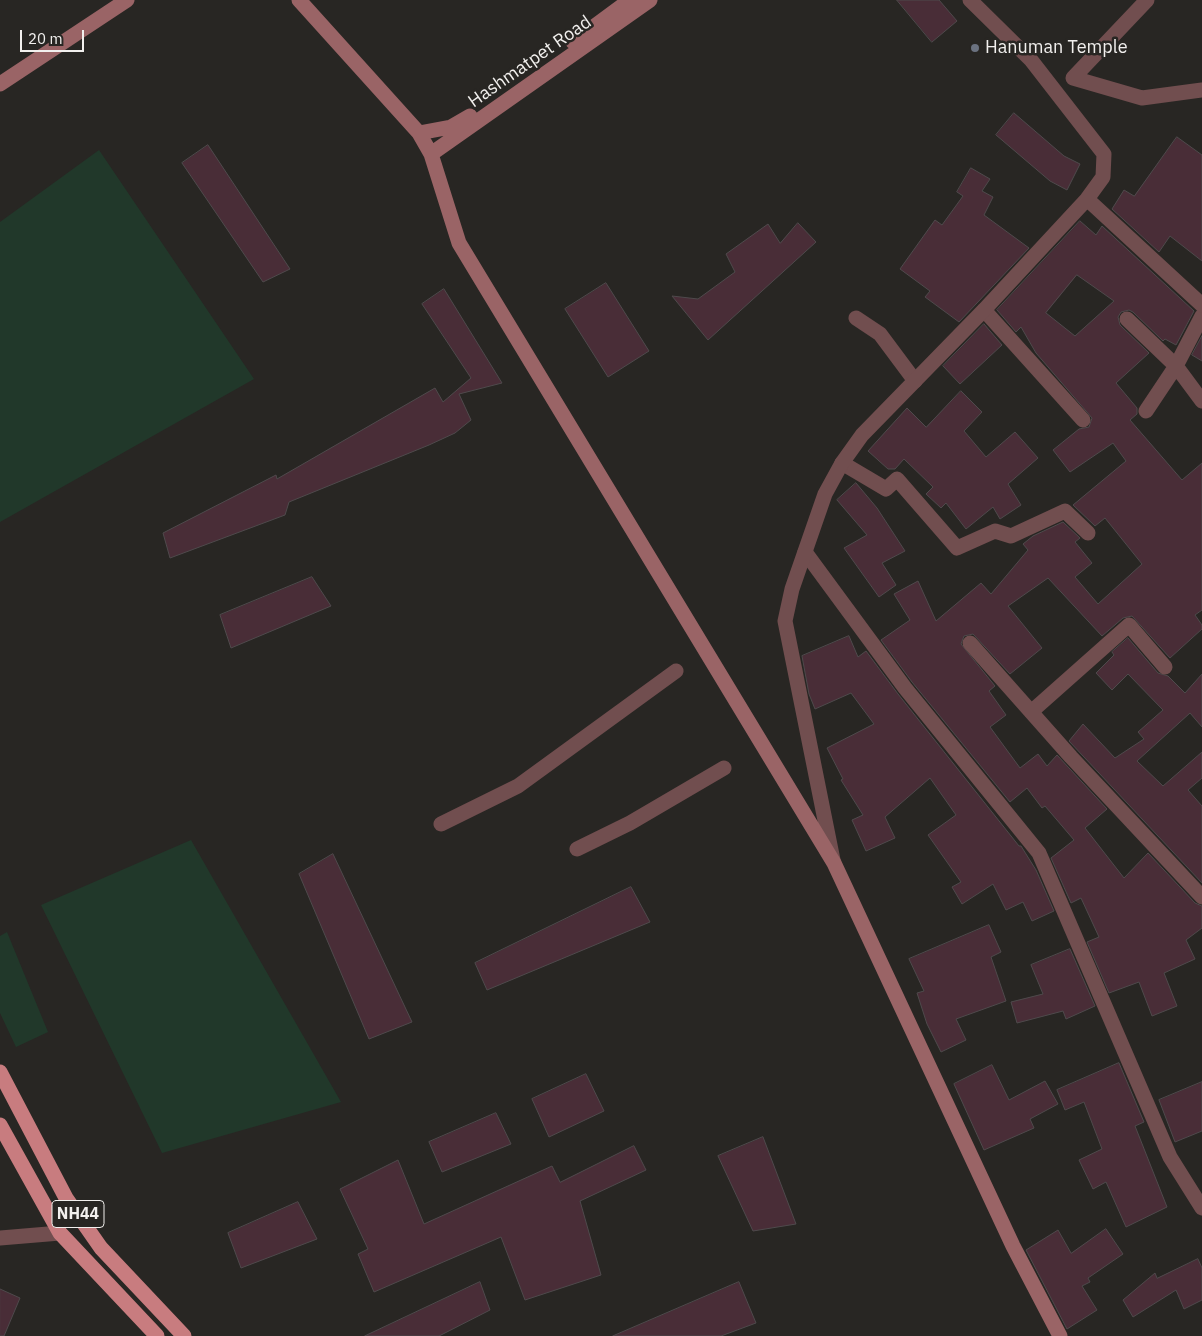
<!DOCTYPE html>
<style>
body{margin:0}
#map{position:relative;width:1202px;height:1336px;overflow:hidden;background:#282623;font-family:"IBM Plex Sans",sans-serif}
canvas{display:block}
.scale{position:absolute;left:20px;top:30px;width:64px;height:22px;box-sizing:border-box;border:2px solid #f2f0ee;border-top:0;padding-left:6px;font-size:15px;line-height:18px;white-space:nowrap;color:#f2f0ee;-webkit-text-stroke:4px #282623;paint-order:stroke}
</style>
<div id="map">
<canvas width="1202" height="1336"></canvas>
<div class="scale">20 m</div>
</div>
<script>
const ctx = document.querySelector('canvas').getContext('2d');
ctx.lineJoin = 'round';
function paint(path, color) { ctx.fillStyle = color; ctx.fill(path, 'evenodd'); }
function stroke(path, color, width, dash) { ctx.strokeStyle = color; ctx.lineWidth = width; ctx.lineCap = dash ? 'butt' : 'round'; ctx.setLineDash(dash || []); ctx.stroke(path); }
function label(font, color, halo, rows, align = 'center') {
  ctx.font = font + ' "IBM Plex Sans",sans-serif'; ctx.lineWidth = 5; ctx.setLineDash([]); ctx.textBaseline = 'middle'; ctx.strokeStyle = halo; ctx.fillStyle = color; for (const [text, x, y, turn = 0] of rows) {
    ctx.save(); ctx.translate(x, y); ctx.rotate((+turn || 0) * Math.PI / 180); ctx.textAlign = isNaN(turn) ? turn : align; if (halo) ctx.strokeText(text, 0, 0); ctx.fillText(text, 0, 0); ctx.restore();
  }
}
paint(new Path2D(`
 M99,150L254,379L0,522V222Z
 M191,840L341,1102L162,1153L41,905Z
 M7,932L48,1032L16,1047L0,1013V936Z`), '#21382a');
const building = new Path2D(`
 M897,0H939L957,21L932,42Z
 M1014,113L1064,156L1080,164L1067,190L1050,181L996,135Z
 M1177,137L1202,155V261L1170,236L1159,252L1112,209L1124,190L1134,196Z
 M208,145L290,269L263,282L182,163Z
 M971,168L990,179L982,191L993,197L984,215L1029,248L959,322L925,297L930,291L900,269L935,220L942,225L963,196L957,192Z
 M1080,221L1096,235L1102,226L1194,311L1176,345L1165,339L1163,341L1133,312L1129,310L1121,312L1118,317L1120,325L1149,353L1116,383L1137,408V414L1130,420L1182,480L1202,463V610L1195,615L1202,625V629L1170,658L1132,616L1123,618L1102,636L1048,578L1008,606L1042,648L1010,674L973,634L964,636L961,644L995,686L989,691L1006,715L990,727L1020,768L1038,754L1047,766L1057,755L1107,809L1085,828L1124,878L1148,853L1195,903L1202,906V928L1186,940L1195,959L1164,973L1177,1006L1152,1016L1139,982L1109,993L1087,942L1099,937L1081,898L1071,903L1051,858L1074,840L1045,806L1042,808L1027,788L1010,802L912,682L881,640L910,620L894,594L918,581L936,621L981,583L991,594L1028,550L1023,544L1033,536L1063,522L1080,538L1075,542L1092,563L1075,577L1098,604L1142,564L1105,518L1095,526L1073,505L1126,461L1113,443L1070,472L1053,450L1079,429L1089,427L1092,418L1036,353L1021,327L1016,332L997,310ZM1077,275L1114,301L1075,336L1046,313Z
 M798,223L816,242L708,340L672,296L698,299L735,272L726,254L768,224L780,243Z
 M606,283L649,351L608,377L565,309Z
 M444,289L502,383L459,394L471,420L455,433L429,445L289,502L285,515L170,558L163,533L276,475L277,479L435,388L443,402L471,378L422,304Z
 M984,324L1002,345L960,384L943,366Z
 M1202,336V361L1192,355Z
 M961,391L982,412L964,431L986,457L1015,432L1038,458L1008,484L1021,505L1000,519L993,507L966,529L946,503L941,508L926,494L933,487L904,459L895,469H888L868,451L907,408L926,427Z
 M856,483L877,508L905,551L882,563L896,585L879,597L844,548L867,535L837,500Z
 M312,577L331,606L231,648L220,615Z
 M849,636L858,657L866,651L898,694L1019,846H1021L1036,870L1054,911L1032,921L1023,902L1006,910L993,884L962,904L952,887L961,882L928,835L956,815L930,778L885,817L895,838L866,851L852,820L863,815L841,780L843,779L827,748L874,724L851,693L815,709L809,694L802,656Z
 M1128,638L1158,673L1168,676L1185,693L1202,674V727L1190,713L1137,761L1163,786L1202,752V778L1188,790L1202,806V883L1069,741L1083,724L1115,758L1144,739L1138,732L1163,710L1128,674L1112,690L1096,673L1114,655L1112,652Z
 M333,854L412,1022L369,1039L299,874Z
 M631,887L650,922L487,990L475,963Z
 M989,925L1001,952L991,957L1006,1001L956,1019L966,1040L941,1052L927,1024L917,993L924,991L909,959Z
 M1070,949L1095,1006L1066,1019L1063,1011L1017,1023L1011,1002L1043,994L1031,965Z
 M1119,1063L1144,1122L1135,1126L1167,1207L1126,1227L1106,1182L1093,1189L1079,1160L1102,1149L1084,1102L1065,1110L1057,1090Z
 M992,1065L1009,1100L1045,1081L1058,1104L1030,1119L1034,1128L984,1150L954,1084Z
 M586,1074L604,1111L549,1137L532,1099Z
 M1202,1082V1131L1175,1142L1159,1100Z
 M496,1113L511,1144L442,1172L429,1142Z
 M763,1137L796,1224L753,1231L718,1156Z
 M634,1146L646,1170L580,1201L601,1275L525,1300L501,1237L374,1292L358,1254L368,1249L340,1189L398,1160L424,1224L552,1166L560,1182Z
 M298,1202L317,1239L241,1268L228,1233Z
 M1106,1229L1123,1254L1088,1278L1090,1282L1082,1286L1097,1310L1067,1329L1026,1250L1058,1230L1071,1253Z
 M1198,1259L1202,1268V1300L1184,1309L1176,1290L1133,1317L1123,1300L1155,1273L1157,1278Z
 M480,1282L490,1310L439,1336H365Z
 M739,1282L756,1323L721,1336H613Z
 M0,1289L20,1298L4,1336H0Z`);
paint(building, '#492d37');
stroke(building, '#4f4a4c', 1);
stroke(new Path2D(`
 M1147,0L1073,78L1142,98L1202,90
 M984,310L1083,420
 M856,318L880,334L915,381
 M1127,319L1176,366L1202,401
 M1146,411L1176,366L1202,316
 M842,463L886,489L897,479L957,548L995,531L1011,536L1065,511L1088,533
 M805,552L905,688L1039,853L1170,1157L1202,1208
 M970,643L1071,757L1202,897
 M1031,712L1129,625L1165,667
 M441,824L518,786L676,671
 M577,849L630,823L724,768
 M0,1238L60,1233`), '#714e4f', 15);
stroke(new Path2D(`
 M1087,199L1202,305
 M833,860L785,621L792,589L825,494L842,463L862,435L984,310L1087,199L1103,177L1104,154L1031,60L970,0`), '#714e4f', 15);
stroke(new Path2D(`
 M299,0L419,133L431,154L459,243L834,863L1013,1246L1060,1336
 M573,42L630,0
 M0,84L127,0
 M419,133L451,127L470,116
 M431,154L650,0`), '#9a6466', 15);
stroke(new Path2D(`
 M0,1072L66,1198L101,1248L184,1336
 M0,1125L60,1233L157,1336`), '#c87c7f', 15);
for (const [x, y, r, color] of [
 [975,48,5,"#6b7280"]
]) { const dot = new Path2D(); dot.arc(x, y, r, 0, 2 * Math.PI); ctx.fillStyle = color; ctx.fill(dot); stroke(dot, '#282623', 2); }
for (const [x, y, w] of [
 [78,1214,52]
]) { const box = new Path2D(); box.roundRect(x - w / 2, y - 13.5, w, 27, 4); ctx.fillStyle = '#282623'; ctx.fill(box); stroke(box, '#f2f0ee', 1); }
label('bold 16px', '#f2f0ee', null, [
 ["NH44",78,1214]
]);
label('18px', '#f2f0ee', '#282623', [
 ["Hanuman Temple",985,48]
], 'left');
label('18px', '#f2f0ee', '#282623', [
 ["Hashmatpet Road",530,62,-35]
]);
</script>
